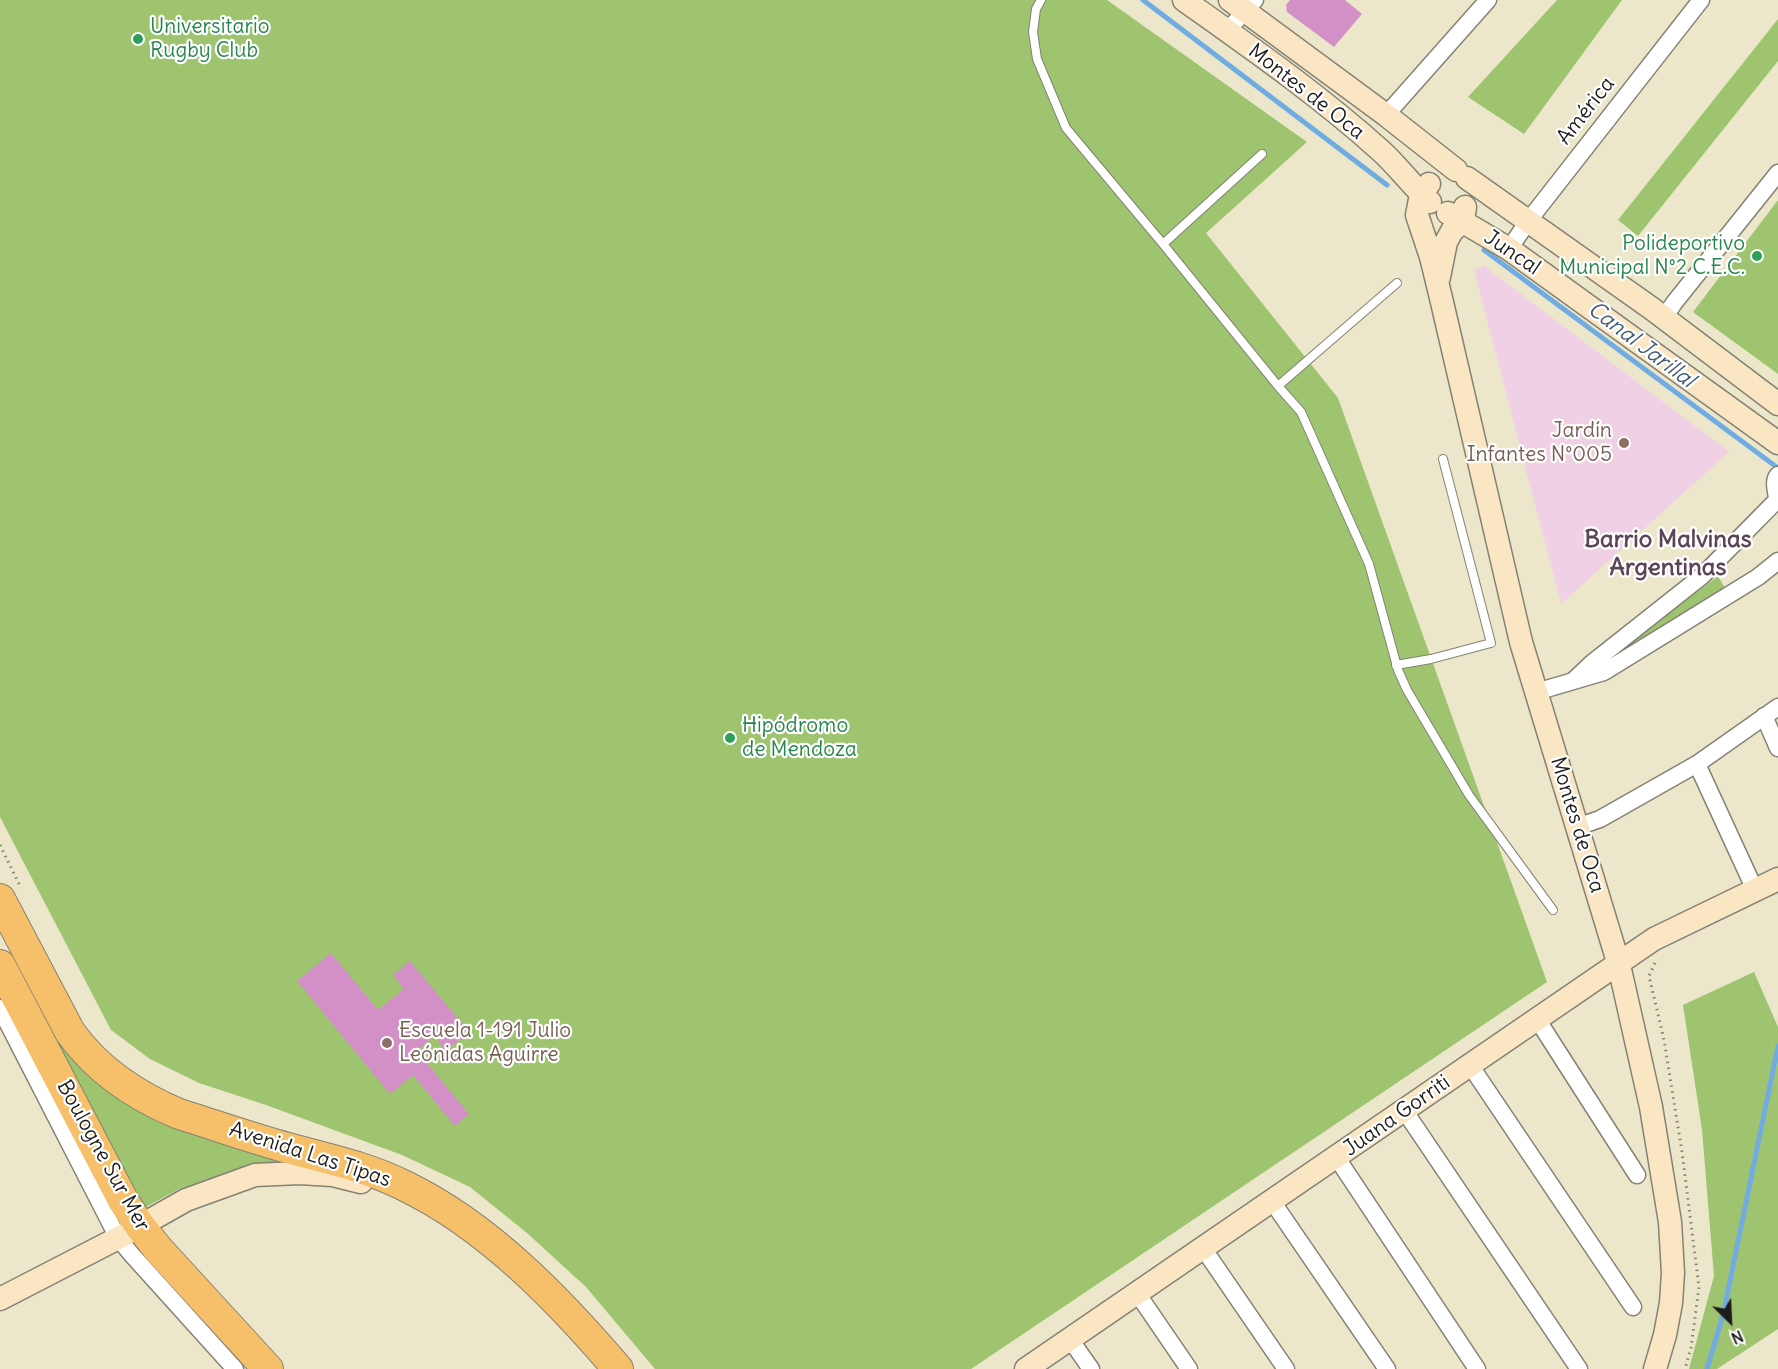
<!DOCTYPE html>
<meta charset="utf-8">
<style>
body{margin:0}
#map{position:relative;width:1778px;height:1369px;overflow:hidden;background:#ece7cb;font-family:Delius,sans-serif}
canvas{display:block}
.north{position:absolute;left:1700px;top:1291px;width:60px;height:60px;-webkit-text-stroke:4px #fff;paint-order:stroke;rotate:156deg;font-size:16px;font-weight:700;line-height:24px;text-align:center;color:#1c1c1c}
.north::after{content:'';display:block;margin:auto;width:21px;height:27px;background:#1c1c1c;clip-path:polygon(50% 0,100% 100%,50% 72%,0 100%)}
</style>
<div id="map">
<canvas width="1778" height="1369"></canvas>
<div class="north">N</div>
</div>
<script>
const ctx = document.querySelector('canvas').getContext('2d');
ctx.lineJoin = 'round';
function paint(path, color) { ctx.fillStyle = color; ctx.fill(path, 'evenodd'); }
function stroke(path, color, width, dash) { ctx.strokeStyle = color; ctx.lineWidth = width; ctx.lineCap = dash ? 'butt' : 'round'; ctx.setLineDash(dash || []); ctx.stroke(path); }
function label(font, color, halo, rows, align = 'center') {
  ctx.font = font + ' Delius,sans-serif'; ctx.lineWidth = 4.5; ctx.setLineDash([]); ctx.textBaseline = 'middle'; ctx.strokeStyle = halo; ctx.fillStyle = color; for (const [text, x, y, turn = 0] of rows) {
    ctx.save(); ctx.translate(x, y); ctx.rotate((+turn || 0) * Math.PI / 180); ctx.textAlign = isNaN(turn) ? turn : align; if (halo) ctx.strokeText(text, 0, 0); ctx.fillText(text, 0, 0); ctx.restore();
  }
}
paint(new Path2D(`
 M1484,266L1729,452L1561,604L1474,270Z`), '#efd0e5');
paint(new Path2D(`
 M0,0H1107L1307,142L1206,233L1338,398L1547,982L971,1369H655L586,1287L527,1233L470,1187L402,1155L266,1105L199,1083L150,1059L111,1030L0,817Z
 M1557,0H1622L1524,134L1468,97Z
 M1778,19V61L1638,236L1618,220Z
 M1778,200V374L1693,312Z
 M1718,576L1725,588L1613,656Z
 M1754,972L1778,1027V1329L1717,1369H1689L1714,1276L1702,1130L1683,1005Z
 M38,1024L97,1076L310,1164L256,1168L179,1189L144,1208Z`), '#9ec46f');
stroke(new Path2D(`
 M1143,0L1387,185
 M1484,250L1778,468
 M1707,1369L1723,1315L1778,1046`), '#70ace1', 5);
paint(new Path2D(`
 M1290,0H1345L1362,14L1334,47L1287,12L1286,5Z
 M331,953L378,1010L404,989L393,975L410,961L469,1032L446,1051L434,1036L417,1051L469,1114L455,1126L413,1075L390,1094L297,981Z`), '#d390c7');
const lane = new Path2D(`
 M1041,0L1036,9L1033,32L1037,59L1066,128L1163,244L1278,386L1301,412L1369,564L1398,670L1407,690L1469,795L1553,910
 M1163,244L1262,154
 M1278,386L1397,283
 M1396,665L1431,659L1491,643L1443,459`);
const street = new Path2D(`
 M1227,31L1255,0
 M1386,115L1488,0
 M1509,249L1529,220L1701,0
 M1664,318L1674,303L1778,173
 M1573,681L1592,663L1702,576L1777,500C1777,492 1772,482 1778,475
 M1536,692L1604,672L1758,577L1778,561
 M1764,716L1778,748
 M1697,764L1755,890
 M1577,827L1600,819L1697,764L1778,707
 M0,1008L118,1238L132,1255L235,1369
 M1537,1019L1637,1175
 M1470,1065L1633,1307
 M1404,1110L1579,1369
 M1337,1158L1477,1369
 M1272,1201L1387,1369
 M1203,1248L1286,1369
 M1137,1293L1189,1369
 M1070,1339L1091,1369`);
const secondary = new Path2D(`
 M1184,0C1250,47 1319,95 1380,150C1398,166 1412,186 1430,202
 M1230,0L1386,115L1456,170
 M1467,178L1651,308L1778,404
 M1429,184L1421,194L1417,215L1431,257L1441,298L1521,642L1619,965L1651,1107L1670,1222L1673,1273L1671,1303L1665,1335L1655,1369
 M1448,213L1509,249L1778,443
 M1439,277L1446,242L1452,231L1463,221L1465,207
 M0,1299L124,1235L186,1200L255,1175L299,1173L333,1175L361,1182
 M1026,1369L1654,939L1778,879`);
const highway = new Path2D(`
 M0,899L70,1032C97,1070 136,1096 179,1114C215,1125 251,1138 288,1148C328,1159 368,1167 405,1186C488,1226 559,1300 618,1369
 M0,965L124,1202L140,1226L158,1249L268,1369`);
stroke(lane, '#848274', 10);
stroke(street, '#848274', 19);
stroke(secondary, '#848274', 25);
stroke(highway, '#848274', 32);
stroke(new Path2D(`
 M0,845L20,886
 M1655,963L1649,976L1664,1040L1682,1152L1699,1287L1691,1348L1685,1369`), '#848274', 3, [1.5, 4.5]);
stroke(lane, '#fff', 8);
stroke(street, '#fff', 16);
stroke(secondary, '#fbe6c4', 22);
stroke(highway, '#f6c06b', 30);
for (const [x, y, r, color] of [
 [138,39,6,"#2e9e5b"],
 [1757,256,6,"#2e9e5b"],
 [1624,443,6,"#8d6e63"],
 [730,738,6,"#2e9e5b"],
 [387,1043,6,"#8d6e63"]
]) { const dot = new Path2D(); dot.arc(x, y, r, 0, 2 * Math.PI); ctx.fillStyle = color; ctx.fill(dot); stroke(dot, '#fff', 2); }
label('21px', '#27864d', '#fff', [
 ["Universitario",150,27],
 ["Rugby Club",150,51],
 ["Polideportivo",1745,244,"right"],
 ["Municipal N°2 C.E.C.",1745,268,"right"],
 ["Hipódromo",742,726],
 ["de Mendoza",742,750]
], 'left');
label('21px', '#1c1c1c', '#fff', [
 ["Montes de Oca",1306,92,38],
 ["América",1586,111,-52],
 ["Juncal",1512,253,34],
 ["Montes de Oca",1577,825,73],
 ["Juana Gorriti",1397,1116,-35],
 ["Avenida Las Tipas",310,1155,18],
 ["Boulogne Sur Mer",103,1156,61]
]);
label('21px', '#785e54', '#fff', [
 ["Jardín",1612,431],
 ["Infantes N°005",1612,455],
 ["Escuela 1-191 Julio",399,1031,"left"],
 ["Leónidas Aguirre",399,1055,"left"]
], 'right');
label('italic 22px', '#425d75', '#fff', [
 ["Canal Jarillal",1641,345,37]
]);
label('bold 24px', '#5c4558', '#fff', [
 ["Barrio Malvinas",1668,540],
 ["Argentinas",1668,568]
]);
</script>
